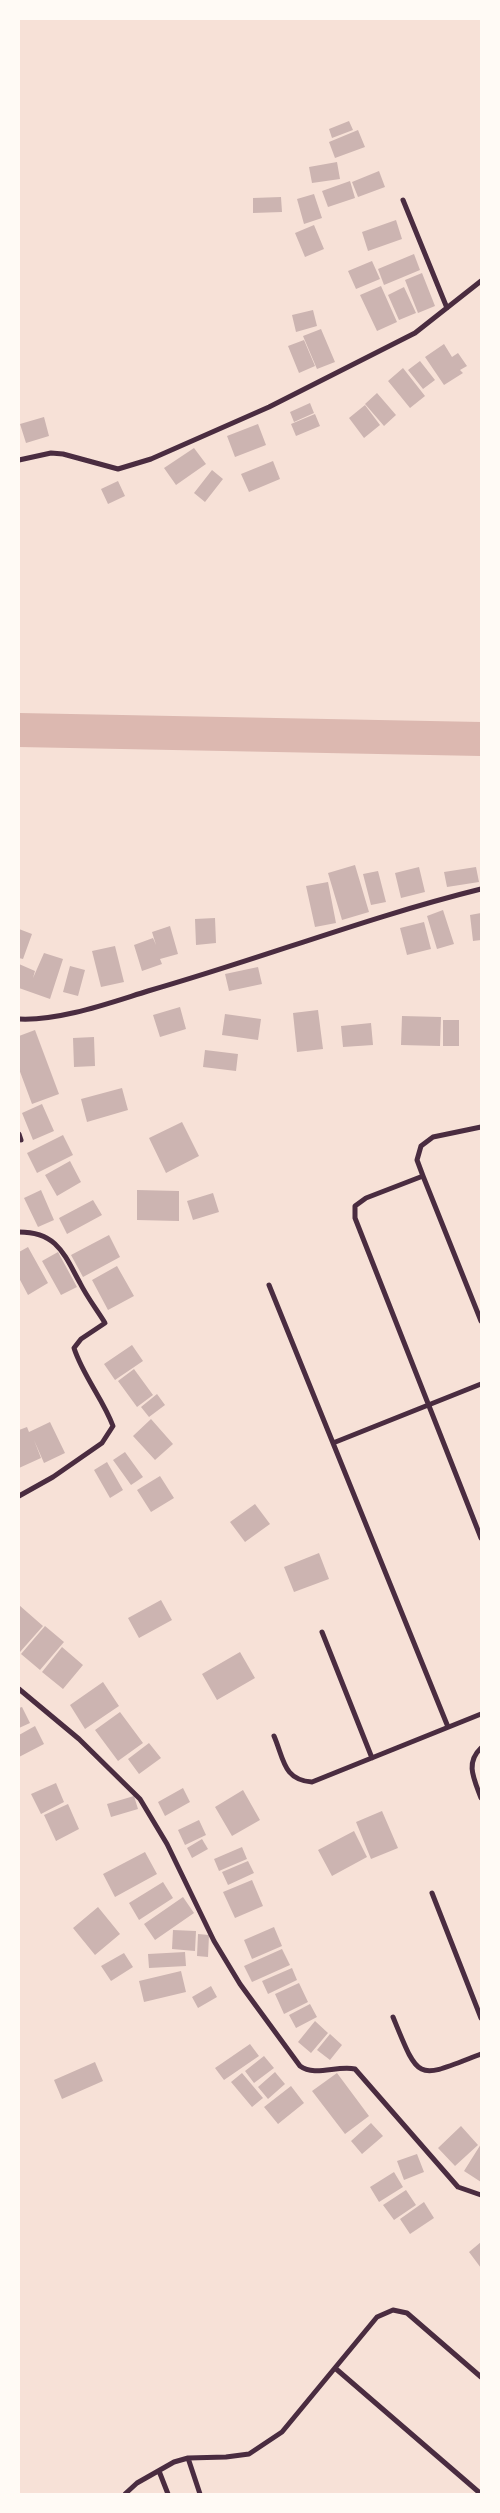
<!DOCTYPE html>
<style>
body{margin:0}
#map{position:relative;width:500px;height:2513px;overflow:hidden;background:#f7e1d7;font-family:"Open Sans",sans-serif}
canvas{display:block}
.frame{position:absolute;inset:0;border:20px solid #fffaf5;pointer-events:none}
</style>
<div id="map">
<canvas width="500" height="2513"></canvas>
<div class="frame"></div>
</div>
<script>
const ctx = document.querySelector('canvas').getContext('2d');
ctx.lineJoin = 'round';
function stroke(path, color, width, dash) { ctx.strokeStyle = color; ctx.lineWidth = width; ctx.lineCap = dash ? 'butt' : 'round'; ctx.setLineDash(dash || []); ctx.stroke(path); }
function paint(path, color) { ctx.fillStyle = color; ctx.fill(path, 'evenodd'); }
stroke(new Path2D(`
 M19,730L481,739`), '#dcb8b0', 34);
paint(new Path2D(`
 M349,121L353,130L332,138L329,129Z
 M358,130L365,147L335,158L329,142Z
 M337,162L340,179L312,183L309,167Z
 M379,171L385,187L358,197L352,182Z
 M350,181L355,198L328,207L322,191Z
 M314,194L322,218L304,224L297,199Z
 M281,197L282,212L253,213V198Z
 M396,220L402,239L368,251L362,232Z
 M314,225L324,249L305,257L295,233Z
 M414,254L420,270L384,285L378,269Z
 M372,261L380,279L356,289L348,271Z
 M422,273L435,306L418,313L405,280Z
 M381,286L397,322L377,331L360,295Z
 M404,287L416,313L399,320L388,295Z
 M313,310L317,326L296,332L292,315Z
 M321,329L335,362L317,369L303,336Z
 M304,340L315,366L299,373L288,346Z
 M444,344L452,357L458,353L467,366L460,370L463,373L444,385L425,357Z
 M420,361L435,380L423,389L408,370Z
 M403,368L425,396L410,408L388,381Z
 M377,393L396,415L384,426L365,404Z
 M310,403L314,413L294,422L290,412Z
 M365,405L380,425L364,438L349,418Z
 M315,414L320,426L296,436L291,424Z
 M44,417L49,436L26,443L20,424Z
 M258,424L266,445L235,457L227,436Z
 M194,448L206,464L176,485L164,468Z
 M273,461L280,479L249,492L241,474Z
 M212,470L223,479L205,502L194,493Z
 M118,481L125,496L108,504L101,489Z
 M355,865L369,912L342,920L328,873Z
 M419,867L425,892L401,898L395,873Z
 M476,867L479,882L447,887L444,872Z
 M378,871L386,902L371,905L363,874Z
 M328,882L336,923L315,927L306,886Z
 M443,910L454,944L437,949L427,916Z
 M481,913V940L473,941L470,915Z
 M215,918L216,943L196,945L195,919Z
 M424,922L431,949L407,955L400,928Z
 M170,926L178,954L160,959L162,964L142,971L134,945L153,938L156,945L152,932Z
 M19,929L32,934L23,959L19,958Z
 M115,946L124,982L101,987L92,951Z
 M44,953L63,959L50,999L19,988V964L35,971L33,978Z
 M70,966L85,970L78,996L63,992Z
 M258,967L262,984L229,991L225,974Z
 M180,1007L186,1029L160,1037L153,1015Z
 M318,1010L323,1049L297,1052L293,1013Z
 M225,1014L261,1019L258,1040L222,1035Z
 M402,1016L441,1017L440,1046L401,1045Z
 M443,1020H459V1046H443Z
 M371,1023L373,1045L343,1047L341,1026Z
 M35,1030L59,1094L32,1104L19,1069V1036Z
 M94,1037L95,1066L74,1067L73,1038Z
 M205,1050L238,1054L236,1071L203,1067Z
 M122,1088L128,1110L87,1122L81,1099Z
 M42,1104L54,1131L33,1140L22,1113Z
 M182,1122L199,1156L166,1173L149,1138Z
 M63,1135L73,1155L37,1173L27,1153Z
 M70,1161L81,1182L57,1196L45,1175Z
 M41,1190L54,1220L38,1227L24,1198Z
 M137,1190L179,1191V1221L137,1220Z
 M213,1193L219,1212L193,1220L187,1201Z
 M93,1200L102,1215L67,1234L59,1218Z
 M109,1235L120,1257L83,1277L71,1255Z
 M28,1247L48,1283L28,1295L19,1278V1252Z
 M58,1252L77,1287L61,1295L42,1261Z
 M117,1266L134,1296L108,1310L92,1280Z
 M132,1345L143,1361L115,1380L104,1364Z
 M134,1369L153,1395L137,1407L118,1381Z
 M157,1394L165,1405L149,1417L141,1407Z
 M151,1419L173,1444L155,1460L133,1436Z
 M50,1422L65,1453L44,1463L34,1440L41,1458L19,1468V1430L27,1427L29,1432Z
 M125,1452L143,1477L131,1485L113,1460Z
 M107,1462L123,1490L110,1498L94,1470Z
 M160,1476L174,1498L151,1512L137,1490Z
 M255,1504L270,1524L245,1542L230,1522Z
 M319,1553L329,1579L294,1592L284,1567Z
 M161,1600L172,1620L139,1638L128,1618Z
 M19,1605L43,1626L20,1652L19,1651Z
 M45,1626L64,1642L40,1670L21,1654Z
 M62,1647L83,1665L63,1689L42,1672Z
 M240,1652L255,1678L217,1700L202,1674Z
 M103,1682L119,1706L85,1729L70,1705Z
 M22,1707L30,1723L19,1728V1708Z
 M120,1712L143,1743L118,1761L95,1730Z
 M35,1726L44,1744L19,1757V1735Z
 M149,1743L161,1758L139,1774L128,1759Z
 M56,1783L64,1802L41,1814L31,1794Z
 M183,1788L190,1802L165,1816L158,1802Z
 M243,1790L260,1820L232,1836L215,1807Z
 M134,1796L138,1809L111,1817L107,1804Z
 M68,1804L79,1829L56,1841L44,1815Z
 M382,1811L398,1848L371,1859L356,1822Z
 M199,1820L206,1835L185,1845L178,1830Z
 M354,1831L367,1857L332,1876L318,1850Z
 M202,1839L208,1849L192,1858L187,1848Z
 M242,1847L247,1859L219,1871L214,1859Z
 M145,1852L157,1874L115,1897L103,1874Z
 M248,1861L254,1873L228,1885L222,1872Z
 M252,1880L263,1906L235,1918L223,1892Z
 M163,1882L173,1898L139,1920L129,1903Z
 M183,1897L194,1913L155,1940L144,1924Z
 M98,1907L120,1934L95,1955L73,1928Z
 M274,1927L282,1946L252,1959L244,1940Z
 M173,1930L196,1931L195,1951L172,1949Z
 M198,1934L209,1935L208,1957L197,1956Z
 M282,1949L290,1965L252,1982L244,1966Z
 M185,1952L186,1966L149,1968L148,1954Z
 M124,1953L133,1967L111,1981L101,1966Z
 M292,1968L297,1980L268,1994L262,1981Z
 M181,1971L186,1992L144,2002L139,1981Z
 M299,1983L308,2002L284,2014L275,1994Z
 M211,1986L217,1997L198,2008L192,1997Z
 M310,2004L317,2017L296,2028L289,2015Z
 M315,2021L328,2033L311,2053L298,2042Z
 M330,2034L342,2045L330,2060L317,2050Z
 M250,2044L259,2056L224,2080L215,2068Z
 M264,2056L274,2068L254,2083L245,2071Z
 M95,2062L103,2081L62,2099L54,2080Z
 M275,2072L285,2084L268,2099L258,2087Z
 M242,2073L263,2098L252,2107L231,2082Z
 M337,2073L369,2116L345,2134L312,2091Z
 M291,2086L304,2103L278,2124L264,2107Z
 M371,2123L383,2136L362,2154L351,2141Z
 M461,2126L478,2145L455,2166L438,2148Z
 M481,2144V2182L464,2171Z
 M417,2154L424,2172L404,2180L397,2161Z
 M394,2172L403,2187L379,2202L370,2187Z
 M406,2190L416,2205L394,2220L383,2205Z
 M424,2202L434,2218L410,2234L400,2219Z
 M481,2242V2268L469,2252Z`), '#ccb4b1');
stroke(new Path2D(`
 M403,200L447,308
 M19,460L51,453L63,454L118,469L151,459L269,407L415,333L481,281
 M19,1019C60,1021 109,1003 148,991C260,959 368,917 481,889
 M481,1127L433,1137L421,1146L417,1160L423,1176L366,1198L355,1206V1218L481,1538
 M19,1134L21,1140
 M423,1176L481,1321
 M19,1232C57,1232 64,1254 80,1283C87,1297 97,1310 105,1323L81,1339L74,1348C83,1376 103,1399 113,1426L102,1443L53,1477L19,1496
 M269,1285L448,1727
 M333,1443L481,1384
 M322,1632L372,1758
 M19,1689L79,1739L140,1799L167,1844L214,1941L240,1984L300,2066C315,2077 337,2065 355,2069L458,2187L481,2195
 M274,1736C284,1759 283,1780 312,1782L481,1714
 M481,1748C465,1763 474,1779 481,1798
 M432,1893L481,2018
 M393,2017C420,2083 416,2079 481,2054
 M335,2368L481,2494
 M188,2458L200,2494
 M159,2471L168,2494
 M125,2494L137,2483L174,2462L188,2458L226,2457L249,2454L282,2432L377,2317L393,2310L407,2313L481,2377`), '#4a2c40', 5);
</script>
